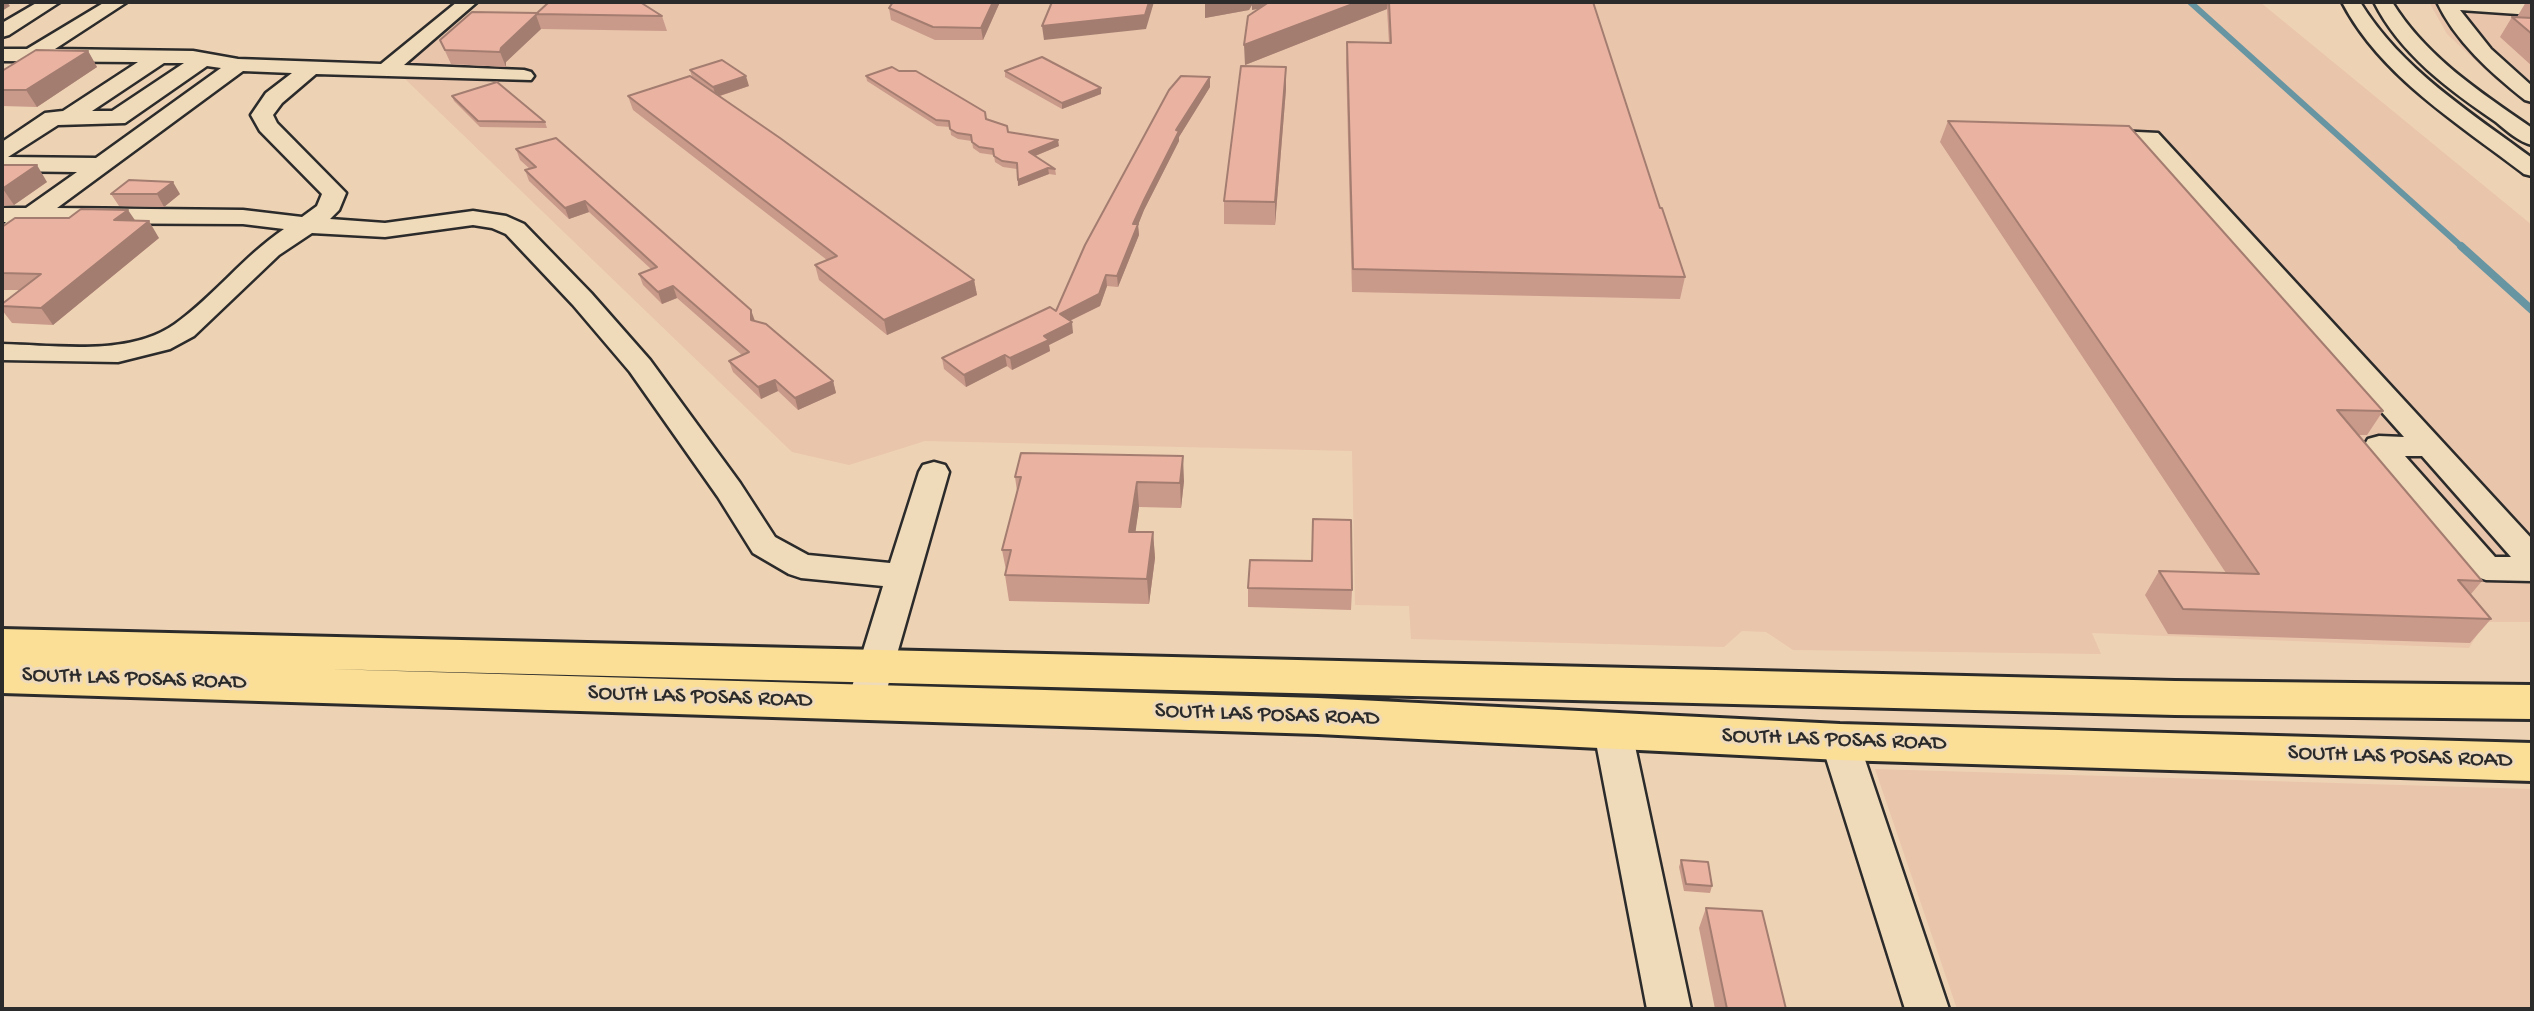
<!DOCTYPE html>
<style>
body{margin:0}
#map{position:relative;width:2534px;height:1011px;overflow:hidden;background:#eed2b4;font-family:"Gochi Hand",sans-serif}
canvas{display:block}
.frame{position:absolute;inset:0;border:4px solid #2b2b2b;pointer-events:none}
</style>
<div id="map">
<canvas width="2534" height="1011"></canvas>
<div class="frame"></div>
</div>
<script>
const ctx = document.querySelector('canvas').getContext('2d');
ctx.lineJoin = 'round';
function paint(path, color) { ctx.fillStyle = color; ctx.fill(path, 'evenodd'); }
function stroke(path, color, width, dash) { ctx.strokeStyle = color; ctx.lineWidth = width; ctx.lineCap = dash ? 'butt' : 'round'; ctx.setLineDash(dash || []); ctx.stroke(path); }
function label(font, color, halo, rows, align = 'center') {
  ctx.font = font + ' "Gochi Hand",sans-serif'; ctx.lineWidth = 6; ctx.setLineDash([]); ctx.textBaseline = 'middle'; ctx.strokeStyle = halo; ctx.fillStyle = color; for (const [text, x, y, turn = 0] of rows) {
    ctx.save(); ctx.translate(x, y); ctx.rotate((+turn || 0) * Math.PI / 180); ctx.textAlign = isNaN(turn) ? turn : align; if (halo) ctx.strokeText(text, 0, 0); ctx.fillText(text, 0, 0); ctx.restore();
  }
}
paint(new Path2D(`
 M482,2H2260L2532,225V622H2485L2469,648L2092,633L2101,654L1793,650L1766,632L1742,631L1724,647L1411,639L1409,606L1355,605L1352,451L925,441L849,465L792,452L404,78L412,61Z
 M2429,2H2532V108L2495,79L2447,34Z
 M1875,769L2532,789V1009H1957Z`), '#e9c5ab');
stroke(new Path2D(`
 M2190,2L2463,248`), '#6895a2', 6);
stroke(new Path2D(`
 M2461,246L2532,310`), '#6895a2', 8);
const minor = new Path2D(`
 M38,2H60L9,35L2,37V23Z
 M105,2H127L55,49L193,51L238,59L381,64L457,2H477L404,65L524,70L531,72L534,76L531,80L316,74L282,103L273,115L277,123L346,193L339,210L330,219L385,223L473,211L506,216L524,224L591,293L650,360L740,483L775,537L808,555L890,563L919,472L923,465L934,462L945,465L949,472L883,703L878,713L865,717L852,713L847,703L883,586L801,578L789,574L753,553L718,497L630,372L573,305L506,234L492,228L473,225L385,237L312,233L279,255L194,336L170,349L118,362L2,360V344C55,345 129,357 175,324C214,296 244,256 284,229L243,224L37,223L11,242L2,244V226L6,222H2V208H26L77,172L2,171V142L45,113L63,111L138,62L2,61V49H27ZM164,63H184L112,111H92ZM207,66L221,68L96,158L8,157L58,125L125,123ZM243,71L292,73L266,93L251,115L260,131L322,194L317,206L302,217L243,210L57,208Z
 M2342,2H2360C2401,69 2470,112 2532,158V176L2524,174C2459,124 2380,76 2342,2Z
 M2374,2H2392C2426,57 2480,92 2532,128V145C2519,142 2507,131 2496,122C2448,89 2400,54 2374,2Z
 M2437,2L2532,3V15L2460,10L2491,49L2532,86V102L2525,100C2491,73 2455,41 2437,2Z
 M2096,130L2158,133L2532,539V581L2486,580L2474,576L2364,446L2368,439L2379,436L2404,437L2144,145L2088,142L2085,137L2088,132ZM2405,456H2422L2511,557H2495Z
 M1613,717L1626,722L1632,732L1691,1009H1647L1594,732L1600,722Z
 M1840,727L1853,731L1859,742L1949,1009H1905L1821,742L1827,731Z`);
const major = new Path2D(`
 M2,629L2175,681L2532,685V719L2175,715L328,669L1318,698L1840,724L2532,743V781L1840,760L1318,734L2,693Z`);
stroke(minor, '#2b2b2b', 5);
stroke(major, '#2b2b2b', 6);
paint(minor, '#efdab9');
paint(major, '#fbdf96');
paint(new Path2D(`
 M893,2H1000L983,40H935L891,20L889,8Z
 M1205,2H1593L1660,208L1685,277L1680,299L1352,292L1346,62L1347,42L1389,43L1387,9L1245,65L1259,8L1252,10V5L1249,10L1205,18Z
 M2526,2H2532V66L2500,37L2512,17H2518H2517Z
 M472,12L662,16L667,31L541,29L506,62V67L451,64L440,40Z
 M88,51L97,67L37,107L2,106V71Z
 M690,70L749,86L720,96L974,280L977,295L887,335L819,280L815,265L827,260L633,110L628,96L692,77Z
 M1005,71L1101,88V94L1062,109L1005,77Z
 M866,76L986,119L1008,132L1059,146L1035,156L1055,169L1056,175L1049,174L1018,186L1017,169L1003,167L995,162L994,155L980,153L973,148L972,141L958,139L951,135L950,127L937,126L867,81Z
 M1210,77V87L1179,137V141L1144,210L1138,225L1139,235L1118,287L1107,286L1100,306L1070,321L1073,333L1049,345L1050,351L1012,370L1007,366L966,387L944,369L942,358L1056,311Z
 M1286,89L1275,225L1224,224V201Z
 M452,96L545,122L547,128L480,127L454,101Z
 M1948,121L2383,411L2367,435H2358L2482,581L2471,594L2491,619L2470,643L2168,634L2145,595L2159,571L2226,573L1940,142Z
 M516,149L755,321L833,381L836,393L798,410L778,391L761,399L733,372L729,361L742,355L677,298L662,304L643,285L639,274L651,269L589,212L569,219L529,181L525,170L530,169L520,160Z
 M2,165L47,182L14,205L2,206Z
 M111,194H180L164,207L119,206Z
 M135,221L159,238L53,325L12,323L2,310V304L19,290H2V227Z
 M1015,477L1184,481L1181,508L1139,507L1135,532H1153L1155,558L1149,604L1009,601L1005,575L1006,570L1002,550L1017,491Z
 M1248,588L1352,590L1351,610L1248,607Z
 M1681,860L1712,886L1710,893L1684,891L1679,867Z
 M1706,908L1786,1009H1715L1699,928Z`), '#c9998a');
paint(new Path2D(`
 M2,2H7L10,6L2,11Z
 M993,2H1000L983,40L981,28Z
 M1149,2H1154L1146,29L1044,40L1042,26Z
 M1205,2H1294L1252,10V5L1249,10L1205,18Z
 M1358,2H1388L1387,9L1245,65L1244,45Z
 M536,15L541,29L506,62V67L500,52L501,48Z
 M88,51L97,67L37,107L26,90Z
 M1286,67V89L1275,225V202Z
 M746,76L749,86L716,97L713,87Z
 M1210,77V87L1179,137V141L1144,210L1138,225L1139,235L1118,287L1117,276L1133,224L1144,200L1176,130Z
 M1101,88V94L1062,109V103Z
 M1058,140L1059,146L1030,158L1029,152Z
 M37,165L47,182L14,205L3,189Z
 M1048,168L1049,174L1018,186V180Z
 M173,182L180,194L164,207L157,194Z
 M585,201L589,212L569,219L565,208Z
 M128,210L139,226L114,220Z
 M149,221L159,238L53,325L41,308Z
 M1106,275L1107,286L1100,306L1061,325L1060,314Z
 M974,280L977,295L887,335L884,320Z
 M673,286L677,298L662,304L658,292Z
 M751,310L755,321L751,320Z
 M1072,322L1073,333L1049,345L1050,351L1012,370L1010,358L1044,336Z
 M1005,355L1007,366L966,387L964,375Z
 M775,380L778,391L761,399L758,387Z
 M833,381L836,393L798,410L795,398Z
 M1183,456L1184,481L1181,508L1180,483Z
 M1137,482L1139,507L1132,557L1129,532Z
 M1153,532L1155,558L1149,604L1147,579Z`), '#a47d71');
const building = new Path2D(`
 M549,2H640L662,16L536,14Z
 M893,2H993L981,28L933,27L889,8Z
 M1052,2H1149L1145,15L1042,26Z
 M1269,2H1358L1244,45L1248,16Z
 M1389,2H1593L1660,208H1662L1685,277L1353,269L1347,42L1391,43Z
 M472,12L538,13L501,48L500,52L445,50L440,40Z
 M2512,17L2532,18V34Z
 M36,50L88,51L26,90H2V71Z
 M1042,57L1101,88L1062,103L1005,71Z
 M722,60L746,76L713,87L690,70Z
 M1241,66L1286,67L1275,202L1224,201Z
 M892,67L899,71H916L985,112L986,119L1007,126L1008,132L1058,140L1029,152L1055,169L1048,168L1018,180L1017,163L1002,161L994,156L993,149L979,147L972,142L971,135L957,133L950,129L949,121L936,120L866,76Z
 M690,76L780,138L974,280L884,320L815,265L837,256L628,96Z
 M1181,76L1210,77L1176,130L1179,131L1144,200L1133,224H1138L1117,276L1106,275L1099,294L1060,314L1072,322L1044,336L1049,340L1010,358L1005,355L964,375L942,358L1050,307L1056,311L1085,245L1169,90Z
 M497,82L545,122L478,121L452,96Z
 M1948,121L2129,126L2383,411L2337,410L2482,581L2458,580L2491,619L2183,609L2159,571L2259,574Z
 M556,138L751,310V320L766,324L833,381L795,398L775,380L758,387L729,361L749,352L673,286L658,292L639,274L657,267L585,201L565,208L525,170L536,167L516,149Z
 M2,165H37L2,189Z
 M129,180L173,182L157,194H111Z
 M81,209L128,210L114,220L149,221L41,308L2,306V304L41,274L2,273V227L15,218H69Z
 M1021,453L1183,456L1180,483L1137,482L1129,532H1153L1147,579L1005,575L1011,550H1002L1021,477H1015Z
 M1313,519L1351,520L1352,590L1248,588L1250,560L1312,561Z
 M1681,860L1708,862L1712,886L1686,884Z
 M1706,908L1762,911L1786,1009H1727Z`);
paint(building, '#eab2a1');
stroke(building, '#a47d71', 2);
label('23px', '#2b2b2b', '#efdab9', [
 ["SOUTH LAS POSAS ROAD",134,680,2],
 ["SOUTH LAS POSAS ROAD",700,698,2],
 ["SOUTH LAS POSAS ROAD",1267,716,2],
 ["SOUTH LAS POSAS ROAD",1834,741,2],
 ["SOUTH LAS POSAS ROAD",2400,758,2]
]);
</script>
